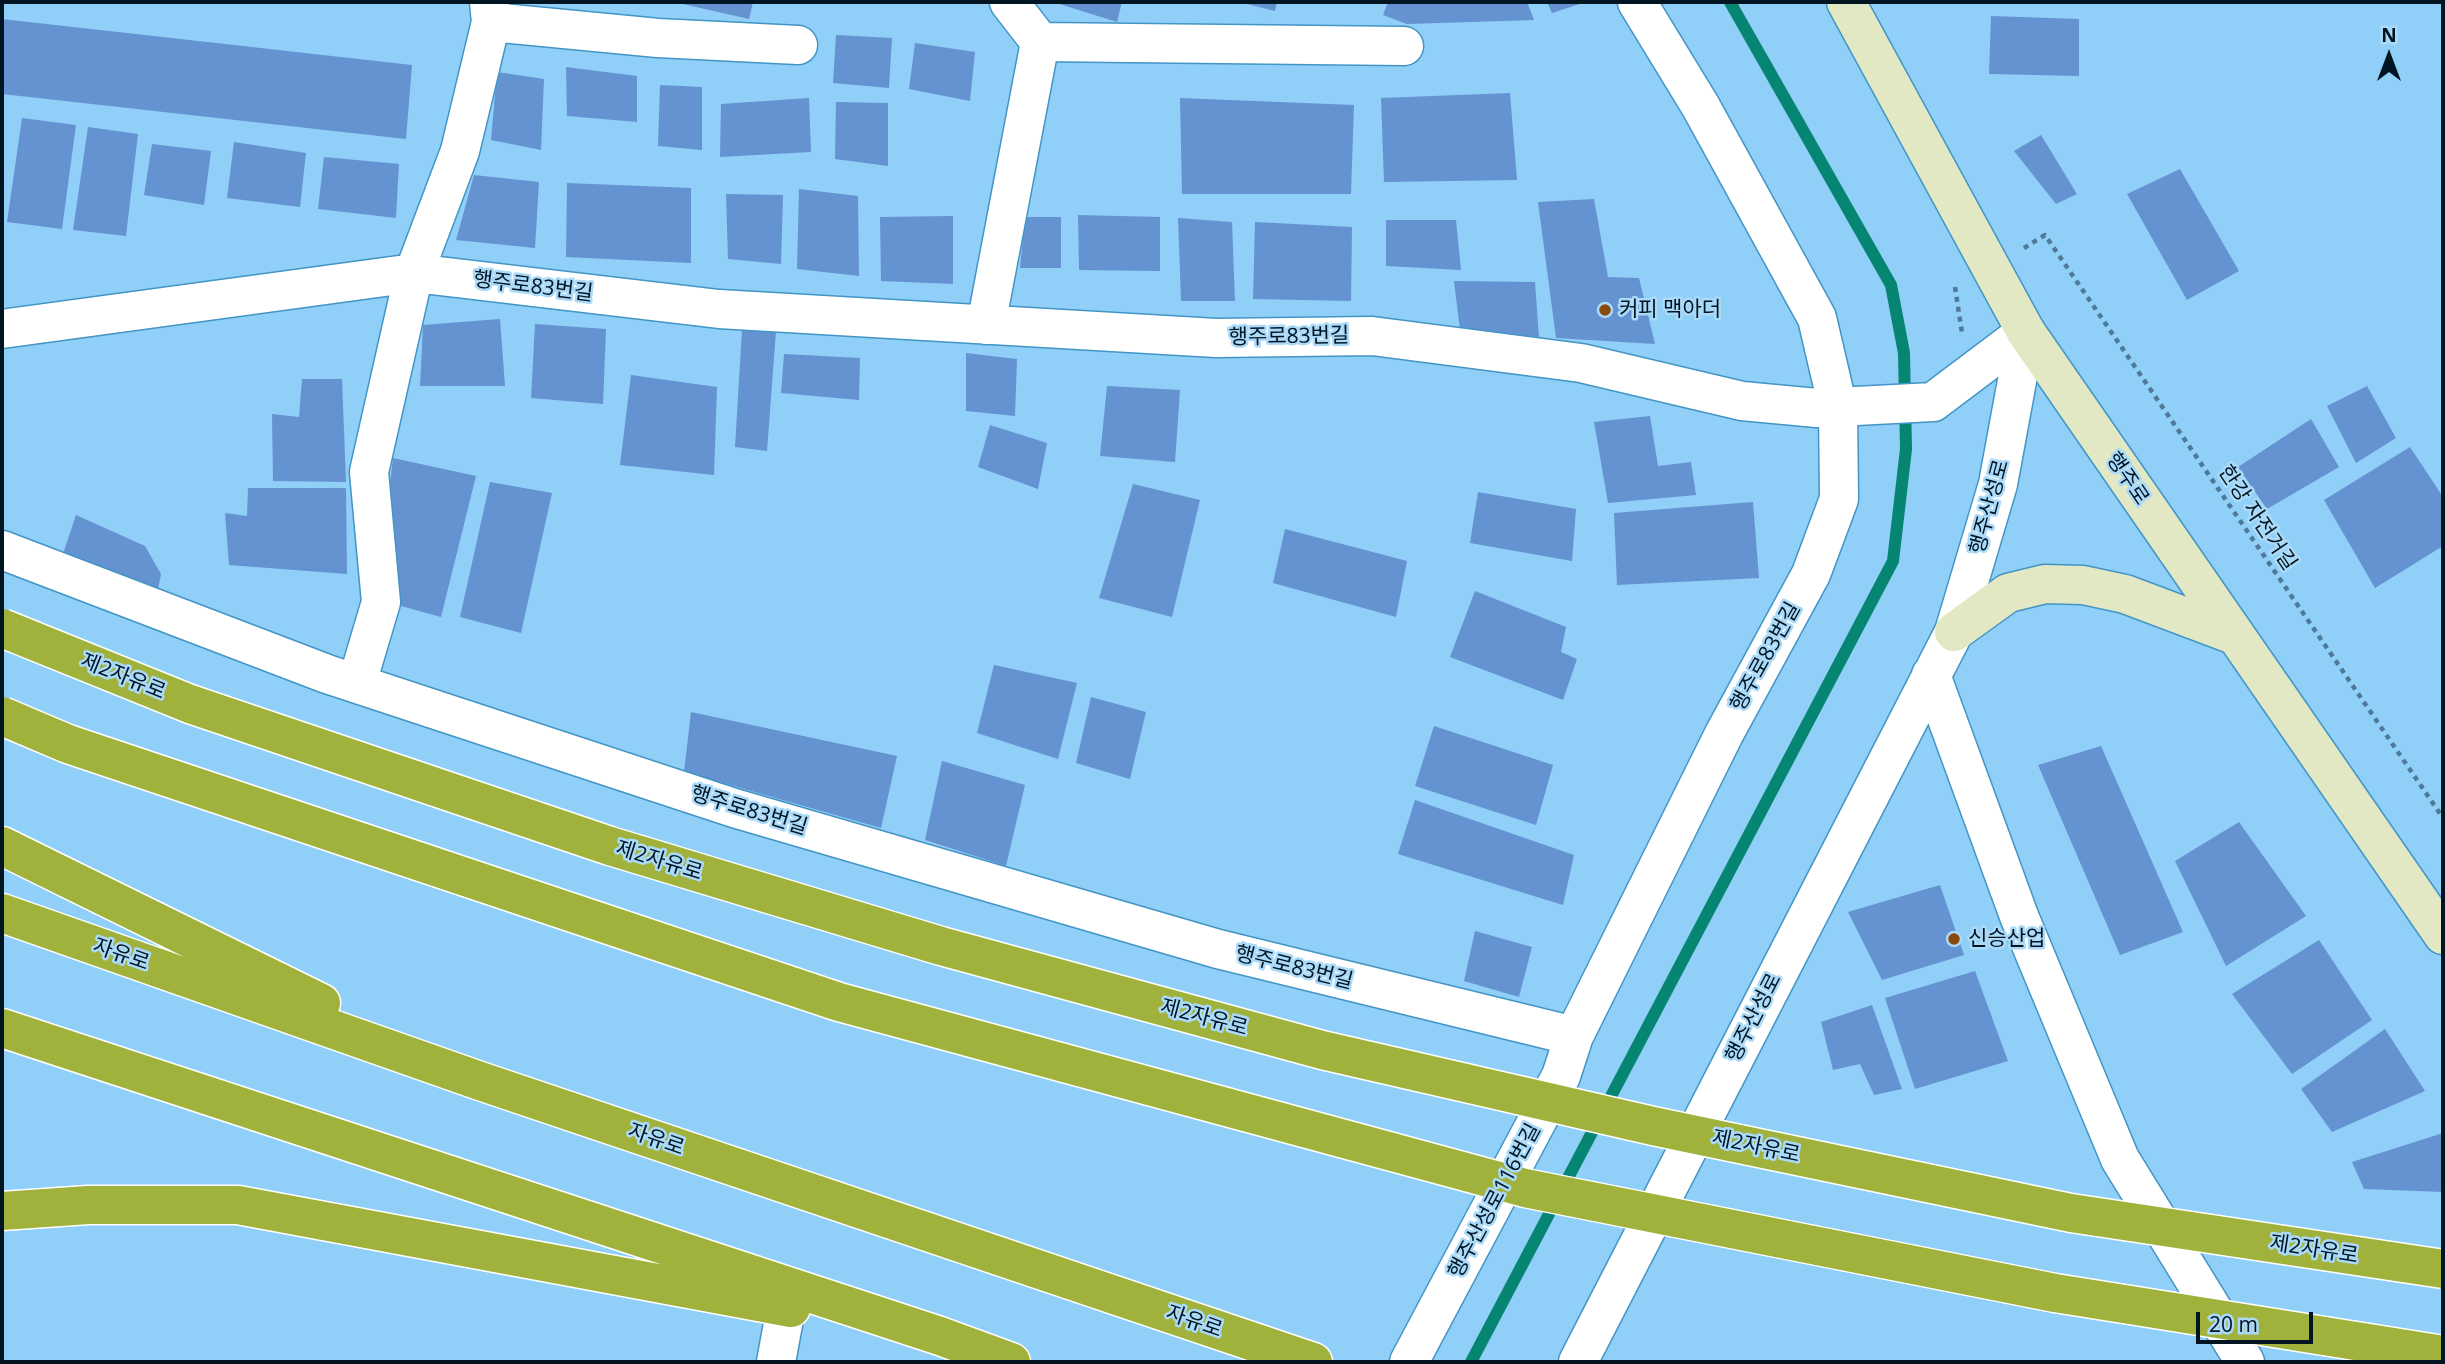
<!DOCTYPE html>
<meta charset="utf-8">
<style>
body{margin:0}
#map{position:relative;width:2445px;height:1364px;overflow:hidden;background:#90cff7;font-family:"Open Sans",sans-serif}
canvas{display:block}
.frame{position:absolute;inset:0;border:4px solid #001422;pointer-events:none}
.north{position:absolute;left:2354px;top:21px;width:70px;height:70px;-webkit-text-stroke:5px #abdaf9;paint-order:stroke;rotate:0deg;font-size:19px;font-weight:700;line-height:28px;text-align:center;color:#001422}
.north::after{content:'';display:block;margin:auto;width:24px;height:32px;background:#001422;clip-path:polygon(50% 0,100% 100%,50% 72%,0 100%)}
.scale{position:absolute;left:2196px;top:1312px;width:117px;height:32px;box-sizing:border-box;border:4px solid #001422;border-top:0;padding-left:9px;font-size:21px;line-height:24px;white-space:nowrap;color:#001422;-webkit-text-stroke:5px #abdaf9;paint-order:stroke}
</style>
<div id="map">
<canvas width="2445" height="1364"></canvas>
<div class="frame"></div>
<div class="north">N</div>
<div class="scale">20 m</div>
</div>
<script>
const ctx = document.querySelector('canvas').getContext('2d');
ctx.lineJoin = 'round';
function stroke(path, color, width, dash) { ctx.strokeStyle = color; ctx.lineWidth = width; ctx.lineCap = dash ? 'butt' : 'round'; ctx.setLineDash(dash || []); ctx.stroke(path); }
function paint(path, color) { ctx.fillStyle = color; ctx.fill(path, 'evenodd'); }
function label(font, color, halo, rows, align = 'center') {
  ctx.font = font + ' "Open Sans","Noto Sans KR",sans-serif'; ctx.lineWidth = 5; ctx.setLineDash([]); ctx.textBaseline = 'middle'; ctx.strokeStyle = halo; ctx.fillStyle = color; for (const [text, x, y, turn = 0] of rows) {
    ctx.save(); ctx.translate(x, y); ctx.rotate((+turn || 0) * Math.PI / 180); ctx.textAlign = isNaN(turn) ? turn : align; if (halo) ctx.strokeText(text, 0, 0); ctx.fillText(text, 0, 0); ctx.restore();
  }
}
stroke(new Path2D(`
 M1471,1362L1893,561L1906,449L1904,353L1891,285L1730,2`), '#058572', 12);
paint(new Path2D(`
 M674,2H753L749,19Z
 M1053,2H1122L1117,22Z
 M1239,2H1277L1275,11Z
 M1388,2H1527L1534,20L1407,24L1383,15Z
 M1547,2H1586L1552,13Z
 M1991,16L2079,19V76L1989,74Z
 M2,19L412,65L406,139L2,94Z
 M836,35L892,38L889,88L833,83Z
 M915,43L975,52L970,101L909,89Z
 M566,67L637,76V122L567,116Z
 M497,72L544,79L541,150L491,140Z
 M660,85L702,87V150L658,146Z
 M1510,93L1517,180L1384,182L1381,98Z
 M809,98L811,152L720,157L721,104Z
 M1180,98L1354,105L1351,194H1182Z
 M836,102L888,103V166L835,159Z
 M22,118L76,125L62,229L7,222Z
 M88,127L138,134L126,236L73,230Z
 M2041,135L2077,194L2056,204L2014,151Z
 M234,142L306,153L300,207L227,198Z
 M152,144L211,151L204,205L144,195Z
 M324,157L399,164L396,218L318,209Z
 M2180,169L2239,271L2187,300L2127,194Z
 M474,175L539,182L535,248L456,240Z
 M567,183L691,188V263L566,257Z
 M799,189L858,196L859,276L797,269Z
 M726,194L783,195L781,264L728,259Z
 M1594,199L1608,277L1639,278L1655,344L1556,338L1538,202Z
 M1078,215L1160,217V271L1079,270Z
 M953,216V284L881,281L880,217Z
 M1025,217H1061V268H1020Z
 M1178,218L1232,222L1235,301H1181Z
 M1386,220H1456L1461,270L1386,266Z
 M1255,222L1352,227L1351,301L1253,299Z
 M1454,281L1535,282L1539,337L1460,330Z
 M500,319L505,386H420L423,325Z
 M535,324L606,329L603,404L531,398Z
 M742,330L776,331L767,451L735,447Z
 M966,353L1017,359L1015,416L966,411Z
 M784,354L860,358L859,400L781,393Z
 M631,375L717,387L714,475L620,465Z
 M302,379H342L346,482L273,481L272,414L299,417Z
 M1107,386L1180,390L1175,462L1100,456Z
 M2367,386L2396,438L2356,463L2327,406Z
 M1650,416L1658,466L1691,462L1696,495L1608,503L1594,422Z
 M2311,419L2339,467L2267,509L2238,467Z
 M990,425L1047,443L1038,489L978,467Z
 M2410,447L2443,497V546L2375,588L2324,500Z
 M393,458L476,476L441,617L401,606L389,492Z
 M490,482L552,493L521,633L460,617Z
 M1133,484L1200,500L1172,617L1099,598Z
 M248,488H346L347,574L229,565L225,513L247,516Z
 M1478,492L1576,509L1572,561L1470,543Z
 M1753,502L1759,578L1617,585L1614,513Z
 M76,515L145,546L161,574L157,595L63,554Z
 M1285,529L1407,561L1396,617L1273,583Z
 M1475,591L1566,627L1561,652L1577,659L1563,700L1450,657Z
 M994,665L1077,683L1058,759L977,733Z
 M1091,697L1146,712L1130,779L1076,763Z
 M691,712L897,756L881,828L684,772Z
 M1434,726L1553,765L1536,825L1415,786Z
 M2101,746L2183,932L2120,955L2038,765Z
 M942,761L1025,785L1006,866L925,840Z
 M1415,800L1574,855L1563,905L1398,854Z
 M2239,822L2306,916L2226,966L2175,861Z
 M1940,885L1964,955L1882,980L1848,912Z
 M1475,931L1532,947L1519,997L1464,981Z
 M2319,940L2372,1020L2292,1074L2232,994Z
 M1975,971L2008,1061L1915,1089L1885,998Z
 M1872,1005L1902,1089L1874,1095L1860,1064L1833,1070L1821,1022Z
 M2385,1029L2425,1091L2332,1132L2301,1089Z
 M2443,1133V1192L2364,1189L2352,1162Z`), '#6592d1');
const street = new Path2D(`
 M491,22L658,38L798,45
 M1040,42L1404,46
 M986,325L1040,42L1009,2
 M2,329L414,273L719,309L1216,338L1372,336L1581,363L1742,401L1817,408L1933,402L2026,332
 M2,550L327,674L734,808L1218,949L1574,1036
 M1931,675L2019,916L2120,1159L2245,1362
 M357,683L381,602L369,472L414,273L460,151L491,22L489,2
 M776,1362L786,1308
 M1409,1362L1561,1076L1574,1036L1724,734L1811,574L1839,499L1838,408L1817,318L1701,107L1637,2
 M1578,1362L1954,632L1998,484L2026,332`);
const secondary = new Path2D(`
 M1846,2L2026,332L2443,935
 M1954,632L2008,593L2045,584L2083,585L2125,594L2234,635`);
const highway = new Path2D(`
 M2,846L321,1003
 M2,913L480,1081L1313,1362
 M2,1028L940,1336L1011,1362
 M2,1211L88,1205H238L791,1308`);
stroke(street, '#4295c5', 41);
stroke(secondary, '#4295c5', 41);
stroke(highway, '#fff', 41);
stroke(new Path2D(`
 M2024,248L2045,235L2443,818
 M1955,287L1962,333`), '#4f7a97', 4.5, [5, 5]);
stroke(street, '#fff', 38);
stroke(secondary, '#e2e8c4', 38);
stroke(highway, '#a0b23b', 38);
const highwayBridge = new Path2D(`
 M2,628L190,704L610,846L941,946L1322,1050L1653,1126L2071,1213L2443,1269
 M2,716L68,744L839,1002L1525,1188L2055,1293L2443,1355`);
stroke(highwayBridge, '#fff', 41, []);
stroke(highwayBridge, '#a0b23b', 38);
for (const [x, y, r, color] of [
 [1605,310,7,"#894a0e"],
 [1954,939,7,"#894a0e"]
]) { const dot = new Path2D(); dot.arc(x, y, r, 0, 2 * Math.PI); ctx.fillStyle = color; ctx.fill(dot); stroke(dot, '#abdaf9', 2.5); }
label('21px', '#001422', '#abdaf9', [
 ["행주로83번길",533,287,7],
 ["행주로83번길",1289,337,-1],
 ["행주로",2127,479,56],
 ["행주산성로",1990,507,-75],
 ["한강 자전거길",2257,518,56],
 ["행주로83번길",1766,657,-61],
 ["제2자유로",123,677,22],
 ["행주로83번길",749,811,17],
 ["제2자유로",659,861,17],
 ["자유로",121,955,19],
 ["행주로83번길",1294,968,14],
 ["제2자유로",1204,1018,15],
 ["행주산성로",1754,1018,-63],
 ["자유로",656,1140,19],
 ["제2자유로",1756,1147,12],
 ["행주산성로116번길",1495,1201,-62],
 ["제2자유로",2314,1250,9],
 ["자유로",1194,1322,19]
]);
label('21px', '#001422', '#abdaf9', [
 ["커피 맥아더",1619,310],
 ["신승산업",1968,939]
], 'left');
</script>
